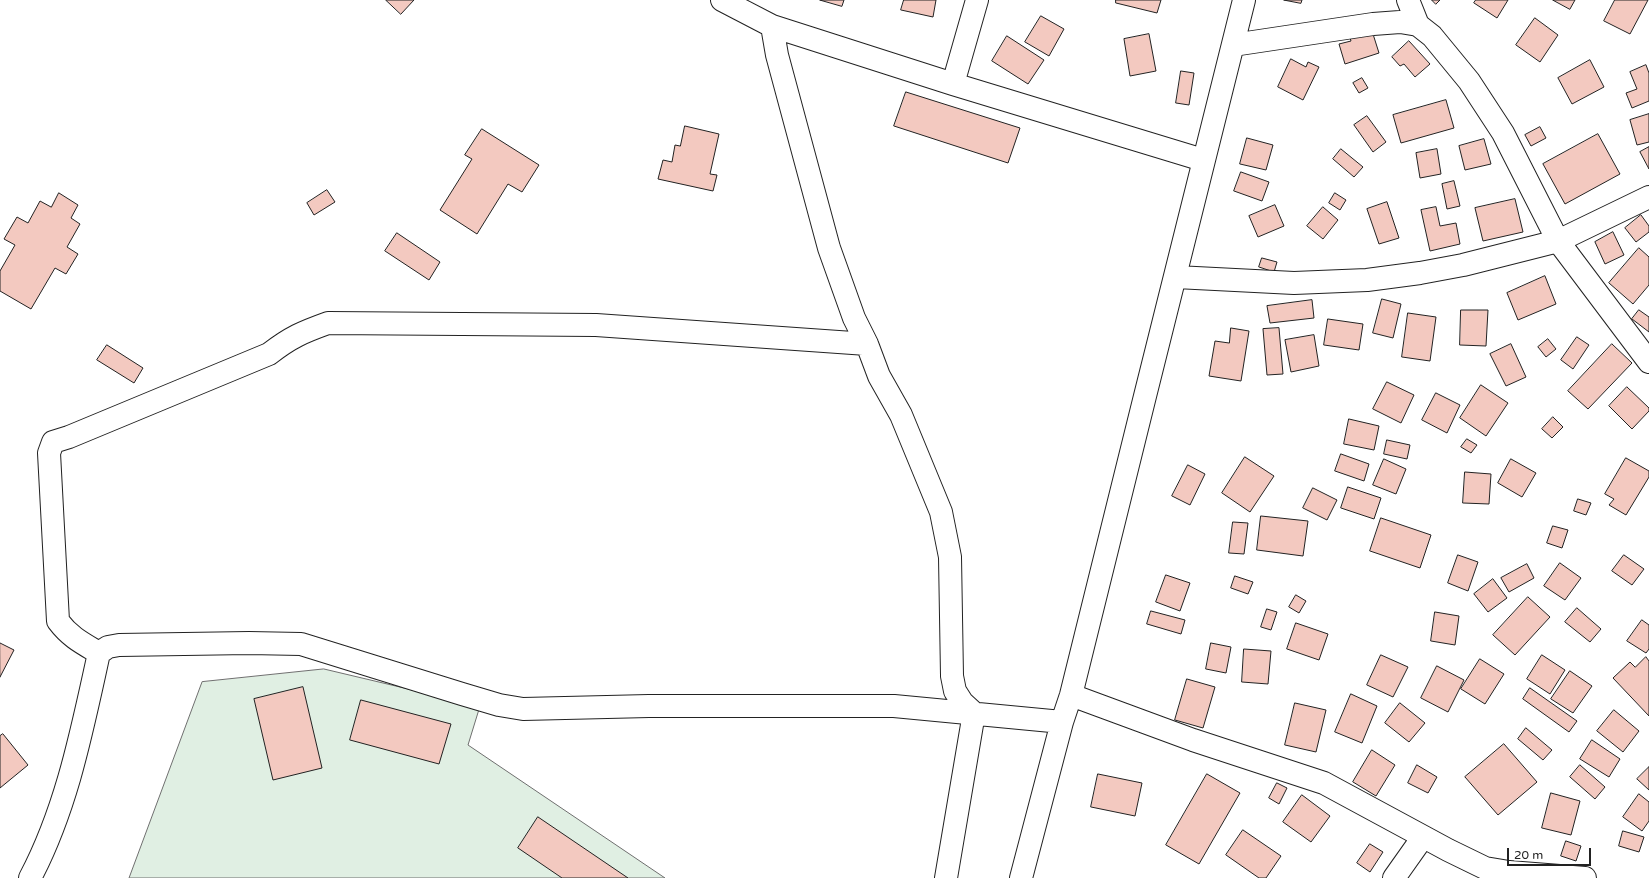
<!DOCTYPE html>
<style>
body{margin:0}
#map{position:relative;width:1649px;height:878px;overflow:hidden;background:#fff;font-family:"Varela Round",sans-serif}
canvas{display:block}
.scale{position:absolute;left:1507px;top:848px;width:84px;height:18px;box-sizing:border-box;border:2px solid #222;border-top:0;padding-left:5px;font-size:12px;line-height:14px;white-space:nowrap;color:#222;-webkit-text-stroke:3px #fff;paint-order:stroke}
</style>
<div id="map">
<canvas width="1649" height="878"></canvas>
<div class="scale">20 m</div>
</div>
<script>
const ctx = document.querySelector('canvas').getContext('2d');
ctx.lineJoin = 'round';
function paint(path, color) { ctx.fillStyle = color; ctx.fill(path, 'evenodd'); }
function stroke(path, color, width, dash) { ctx.strokeStyle = color; ctx.lineWidth = width; ctx.lineCap = dash ? 'butt' : 'round'; ctx.setLineDash(dash || []); ctx.stroke(path); }
const green = new Path2D(`
 M324,669L480,706L468,745L665,878H129L202,682Z`);
paint(green, '#e0efe3');
stroke(green, '#6f6f6f', 1);
const building = new Path2D(`
 M386,0H414L401,14Z
 M820,0H844L842,6Z
 M904,0H936L933,17L901,10Z
 M1116,0H1161L1157,13L1116,3Z
 M1284,0H1302L1301,3Z
 M1432,0H1440L1436,4Z
 M1476,0H1508L1497,18L1474,3Z
 M1553,0H1575L1570,9Z
 M1615,0H1648L1630,34L1604,21Z
 M1041,16L1064,29L1049,56L1025,42Z
 M1535,18L1558,35L1540,62L1516,45Z
 M1149,34L1156,71L1130,76L1124,39Z
 M1373,34L1379,53L1345,64L1339,44L1351,41L1349,35Z
 M1007,36L1044,60L1028,84L992,61Z
 M1409,41L1430,64L1415,77L1404,64L1400,66L1392,57Z
 M1291,59L1306,67L1308,62L1319,67L1303,100L1278,87Z
 M1590,60L1604,87L1572,104L1558,78Z
 M1646,65L1649,73V101L1632,108L1626,93L1637,89L1630,72Z
 M1181,71L1194,73L1189,105L1176,103Z
 M1362,78L1368,88L1359,93L1353,83Z
 M906,92L1020,128L1008,163L894,126Z
 M1446,100L1454,128L1401,143L1393,115Z
 M1649,114V142L1637,145L1630,120Z
 M1367,116L1386,142L1373,152L1354,125Z
 M685,126L719,134L710,174L717,175L713,191L658,179L663,160L672,162L675,145L680,146Z
 M1540,127L1546,138L1531,146L1525,135Z
 M482,129L539,165L522,192L508,184L477,234L440,210L472,159L465,155Z
 M1598,134L1620,174L1565,204L1543,164Z
 M1247,138L1273,145L1266,170L1240,164Z
 M1484,139L1491,164L1465,170L1459,146Z
 M1649,147V169L1640,152Z
 M1341,149L1363,167L1354,177L1333,159Z
 M1437,149L1441,174L1420,178L1416,153Z
 M1241,172L1269,182L1262,201L1234,191Z
 M1454,181L1460,206L1447,209L1442,184Z
 M327,190L335,202L314,215L307,203Z
 M59,193L78,205L71,218L80,224L67,247L78,254L66,274L55,268L31,309L0,291V271L15,245L4,239L17,217L28,223L40,201L51,207Z
 M1335,193L1346,200L1340,210L1329,203Z
 M1515,199L1523,232L1483,241L1475,208Z
 M1387,202L1399,238L1379,244L1367,209Z
 M1275,205L1284,226L1258,237L1249,216Z
 M1323,207L1338,220L1323,239L1307,226Z
 M1436,207L1440,226L1456,223L1460,244L1430,251L1421,210Z
 M1641,215L1649,226V232L1636,242L1625,228Z
 M1613,232L1624,255L1605,264L1595,242Z
 M397,233L440,262L429,280L385,251Z
 M1639,248L1649,257V285L1633,304L1609,283Z
 M1262,258L1277,262L1274,272L1259,267Z
 M1545,276L1556,304L1518,320L1507,293Z
 M1382,299L1401,304L1393,338L1373,333Z
 M1312,300L1314,318L1270,323L1267,306Z
 M1461,310H1488L1486,346L1460,345Z
 M1639,310L1649,317V332L1632,319Z
 M1408,313L1436,317L1430,361L1402,357Z
 M1328,319L1363,324L1359,350L1324,345Z
 M1231,328L1249,331L1241,381L1209,376L1215,341L1229,343Z
 M1279,328L1283,374L1267,375L1263,329Z
 M1314,335L1319,366L1291,372L1285,340Z
 M1577,337L1589,345L1573,369L1561,360Z
 M1548,339L1556,349L1546,357L1538,347Z
 M1511,344L1526,377L1506,386L1490,354Z
 M1612,344L1632,363L1588,409L1568,391Z
 M107,345L143,368L134,383L97,360Z
 M1387,382L1414,395L1401,423L1373,409Z
 M1481,385L1508,403L1486,436L1460,418Z
 M1627,387L1649,408V411L1632,429L1609,406Z
 M1436,393L1460,405L1447,433L1422,420Z
 M1553,417L1563,427L1552,438L1542,429Z
 M1349,419L1379,426L1374,450L1344,444Z
 M1467,439L1477,445L1471,453L1461,447Z
 M1387,440L1410,445L1407,459L1384,454Z
 M1341,454L1369,464L1364,481L1335,471Z
 M1245,457L1274,476L1250,512L1222,493Z
 M1626,458L1649,471V477L1626,515L1609,505L1614,499L1605,494Z
 M1384,459L1406,469L1396,494L1373,485Z
 M1511,459L1536,473L1522,497L1498,483Z
 M1188,465L1205,474L1190,505L1172,496Z
 M1465,472L1491,474L1489,504L1463,503Z
 M1348,487L1381,498L1374,519L1341,508Z
 M1313,488L1337,500L1327,520L1303,508Z
 M1578,499L1591,503L1586,515L1574,511Z
 M1261,516L1308,521L1303,556L1257,550Z
 M1381,518L1431,535L1420,568L1370,551Z
 M1233,522L1248,523L1244,554L1229,553Z
 M1553,526L1568,530L1562,548L1547,543Z
 M1458,555L1478,562L1468,591L1448,583Z
 M1624,555L1644,569L1632,585L1612,571Z
 M1560,563L1581,578L1565,600L1544,586Z
 M1527,564L1534,578L1509,592L1501,578Z
 M1166,575L1190,583L1180,611L1156,602Z
 M1235,576L1253,582L1248,594L1231,588Z
 M1493,579L1507,598L1488,612L1474,594Z
 M1296,595L1306,601L1299,613L1289,607Z
 M1528,597L1550,617L1515,655L1493,635Z
 M1577,608L1601,629L1590,642L1565,622Z
 M1267,609L1277,612L1271,630L1261,627Z
 M1151,611L1185,620L1181,634L1147,624Z
 M1435,612L1459,616L1455,645L1431,641Z
 M1642,620L1649,625V649L1646,653L1627,641Z
 M1296,623L1328,634L1319,660L1287,649Z
 M0,643L14,650L0,677Z
 M1211,643L1231,647L1226,673L1206,669Z
 M1244,649L1271,651L1268,684L1242,682Z
 M1381,655L1408,667L1393,697L1367,685Z
 M1542,655L1565,670L1550,694L1527,679Z
 M1646,657L1649,661V716L1613,678L1630,662L1635,667Z
 M1480,659L1504,674L1485,704L1461,689Z
 M1437,666L1464,680L1448,712L1421,698Z
 M1570,671L1592,686L1573,713L1551,699Z
 M1187,679L1215,687L1203,728L1175,720Z
 M303,687L322,768L273,780L254,699Z
 M1530,688L1577,721L1569,732L1523,699Z
 M1351,694L1377,706L1362,743L1335,732Z
 M361,700L451,724L439,764L350,740Z
 M1295,703L1326,710L1316,752L1285,745Z
 M1400,703L1425,723L1409,742L1385,723Z
 M1614,710L1639,731L1623,752L1597,731Z
 M1526,728L1552,750L1543,760L1518,739Z
 M3,734L28,765L0,788V736Z
 M1592,740L1620,759L1609,777L1580,759Z
 M1504,744L1537,782L1498,815L1465,777Z
 M1372,750L1395,765L1376,796L1353,782Z
 M1417,765L1437,777L1428,793L1408,783Z
 M1580,765L1605,787L1595,799L1570,777Z
 M1649,767V790L1637,779Z
 M1098,774L1142,783L1135,816L1091,807Z
 M1207,774L1240,793L1199,864L1166,845Z
 M1277,783L1287,788L1279,804L1269,798Z
 M1551,793L1580,801L1571,835L1542,828Z
 M1639,794L1649,802V821L1642,831L1623,817Z
 M1302,795L1330,816L1311,842L1283,822Z
 M538,817L628,878H562L518,848Z
 M1243,830L1281,856L1266,878H1259L1226,855Z
 M1623,831L1644,837L1639,852L1619,846Z
 M1566,841L1581,846L1576,861L1561,856Z
 M1370,844L1383,852L1370,872L1357,863Z`);
paint(building, '#f3c9c0');
stroke(building, '#222', 1);
const minor = new Path2D(`
 M722,0L772,26L953,84L1203,160
 M1408,0L1418,25
 M772,26L777,55L829,248L854,318L867,344L879,376L901,415L941,512L950,557L952,676L955,691L962,702L974,713L946,878
 M1233,45L1373,24L1400,22L1418,25L1432,36L1469,81L1503,133L1558,241L1649,362
 M953,84L977,0
 M1176,277L1294,283L1367,280L1420,273L1463,265L1558,241L1649,197
 M99,653C82,643 70,637 58,621L49,453L53,442L69,437L269,354C291,337 303,332 328,323L596,325L867,344
 M1071,695L1193,740L1324,783L1448,850L1485,868L1509,872L1585,878
 M30,878C67,808 82,730 99,653L108,647L119,645L249,643L301,644L462,694L499,705L523,709L649,706H894L1062,722
 M1021,878L1062,722L1071,695C1128,463 1186,232 1244,0
 M1394,878L1423,837`);
stroke(minor, '#222', 24);
stroke(minor, '#fff', 22);
</script>
